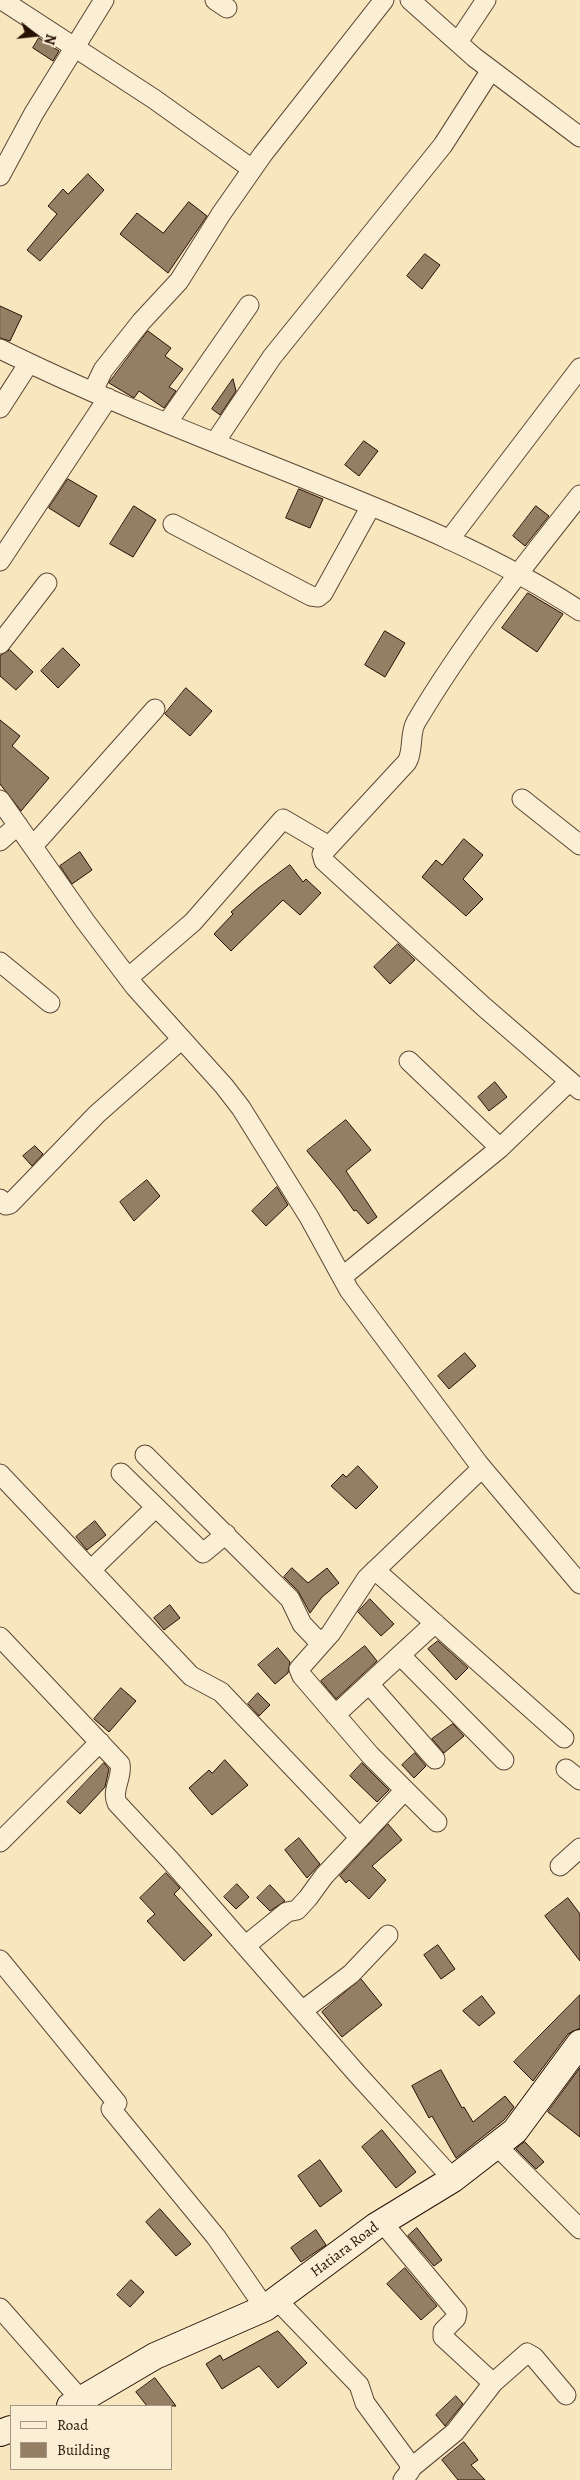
<!DOCTYPE html>
<style>
body{margin:0}
#map{position:relative;width:580px;height:2480px;overflow:hidden;background:#f8e6be;font-family:Alegreya,serif}
canvas{display:block}
.legend{position:absolute;left:10px;top:2405px;width:162px;height:65px;box-sizing:border-box;background:#faefd5;border:1px solid #a69682;margin:0;padding:6px 9px;list-style:none;font-size:15px;color:#281005}
.legend li{display:flex;align-items:center;gap:10px;height:25px}
.legend b{width:25px;border:1px solid #a69682}
.north{position:absolute;left:10px;top:10px;width:50px;height:50px;-webkit-text-stroke:4px #faefd5;paint-order:stroke;rotate:106deg;font-size:14px;font-weight:700;line-height:20px;text-align:center;color:#281005}
.north::after{content:'';display:block;margin:auto;width:18px;height:22px;background:#281005;clip-path:polygon(50% 0,100% 100%,50% 72%,0 100%)}
</style>
<div id="map">
<canvas width="580" height="2480"></canvas>
<ul class="legend">
<li><b style="height:6px;background:#faefd5"></b>Road</li>
<li><b style="height:14px;background:#947f65"></b>Building</li>
</ul>
<div class="north">N</div>
</div>
<script>
const ctx = document.querySelector('canvas').getContext('2d');
ctx.lineJoin = 'round';
function paint(path, color) { ctx.fillStyle = color; ctx.fill(path, 'evenodd'); }
function stroke(path, color, width, dash) { ctx.strokeStyle = color; ctx.lineWidth = width; ctx.lineCap = dash ? 'butt' : 'round'; ctx.setLineDash(dash || []); ctx.stroke(path); }
function label(font, color, halo, rows, align = 'center') {
  ctx.font = font + ' Alegreya,serif'; ctx.lineWidth = 4; ctx.setLineDash([]); ctx.textBaseline = 'middle'; ctx.strokeStyle = halo; ctx.fillStyle = color; for (const [text, x, y, turn = 0] of rows) {
    ctx.save(); ctx.translate(x, y); ctx.rotate((+turn || 0) * Math.PI / 180); ctx.textAlign = isNaN(turn) ? turn : align; if (halo) ctx.strokeText(text, 0, 0); ctx.fillText(text, 0, 0); ctx.restore();
  }
}
const building = new Path2D(`
 M39,38L59,51L53,61L33,48Z
 M88,174L104,190L40,261L27,250L57,214L48,206L63,189L68,194Z
 M189,202L207,216L168,273L120,234L137,213L163,233Z
 M425,254L440,265L422,289L407,276Z
 M0,306L22,316L10,341L0,338Z
 M148,331L171,348L165,356L183,369L169,387L176,391L164,408L139,391L134,398L109,383Z
 M233,379L236,391L220,415L212,409Z
 M364,441L378,451L359,476L345,465Z
 M68,479L97,496L79,527L49,508Z
 M299,489L323,499L310,528L286,518Z
 M134,506L156,520L133,557L110,544Z
 M536,506L549,516L525,546L513,536Z
 M528,593L563,614L537,652L502,628Z
 M385,631L405,643L385,677L365,665Z
 M63,648L80,665L58,688L41,671Z
 M10,650L33,672L16,690L0,676V656Z
 M186,688L212,711L190,736L165,714Z
 M0,720L20,736L12,746L49,778L21,811L0,784Z
 M464,839L483,855L463,879L483,899L466,916L422,877L436,860L442,865Z
 M80,852L92,870L72,884L60,866Z
 M290,865L303,882L306,879L321,893L300,915L283,900L231,951L214,934L233,914L231,912L257,889Z
 M398,944L415,960L390,984L374,967Z
 M495,1082L507,1097L489,1111L478,1097Z
 M346,1120L371,1150L346,1171L377,1217L368,1224L356,1210L354,1211L340,1191L307,1151Z
 M35,1146L43,1154L32,1166L23,1156Z
 M147,1180L160,1196L134,1221L120,1202Z
 M277,1187L288,1205L266,1226L252,1211Z
 M465,1353L476,1366L449,1389L438,1376Z
 M358,1466L378,1487L356,1509L331,1486L343,1474L346,1477Z
 M95,1521L106,1535L87,1550L76,1537Z
 M292,1568L308,1583L327,1568L339,1583L322,1597L310,1613L298,1591L284,1577Z
 M370,1599L394,1624L381,1636L358,1612Z
 M170,1605L180,1618L164,1630L154,1618Z
 M438,1641L468,1668L456,1680L428,1649Z
 M365,1646L377,1661L336,1699L321,1681Z
 M278,1648L290,1662L288,1673L275,1684L258,1665Z
 M121,1688L136,1701L109,1732L94,1719Z
 M258,1693L270,1705L259,1716L248,1704Z
 M453,1724L464,1736L444,1753L432,1739Z
 M415,1753L426,1766L414,1778L402,1765Z
 M225,1760L248,1785L212,1815L189,1788L209,1770L212,1773Z
 M104,1763L109,1769L105,1787L80,1814L67,1802Z
 M362,1763L389,1790L377,1802L350,1776Z
 M388,1824L402,1840L372,1866L386,1880L369,1899L349,1880L346,1883L340,1876Z
 M299,1838L320,1864L307,1878L285,1850Z
 M166,1873L180,1888L174,1894L212,1935L184,1961L147,1921L155,1914L140,1898Z
 M237,1884L249,1897L236,1909L224,1897Z
 M270,1885L285,1901L270,1911L257,1898Z
 M568,1898L580,1914V1961L545,1916Z
 M438,1945L455,1969L441,1979L424,1955Z
 M361,1979L382,2005L342,2037L322,2012Z
 M580,1995V2028L568,2034L533,2081L514,2062Z
 M482,1996L495,2013L479,2026L463,2011Z
 M580,2068V2137L548,2112Z
 M441,2070L462,2108L464,2107L473,2122L505,2096L514,2107L504,2120L456,2158L432,2116L429,2118L412,2086Z
 M382,2130L416,2172L396,2188L362,2147Z
 M525,2142L544,2162L536,2169L516,2149Z
 M320,2160L342,2191L320,2207L298,2176Z
 M160,2209L191,2244L176,2256L146,2222Z
 M417,2228L442,2260L434,2266L408,2236Z
 M316,2230L326,2245L301,2262L291,2248Z
 M405,2268L437,2306L421,2320L387,2284Z
 M131,2280L144,2292L130,2307L117,2295Z
 M278,2331L307,2363L278,2388L259,2366L222,2389L206,2364L220,2355L223,2360Z
 M155,2378L176,2406H147L136,2392Z
 M456,2396L463,2404L445,2426L436,2415Z
 M464,2442L478,2460L471,2465L485,2480H458L442,2460Z`);
paint(building, '#947f65');
stroke(building, '#281005', 1);
const street = new Path2D(`
 M2,0L154,99L252,169
 M215,0L227,8
 M410,0L474,57L580,137
 M458,42L486,0
 M0,176L34,113L104,0
 M0,349C101,399 206,439 310,481C402,518 497,556 580,611
 M93,391L103,370L141,322L179,281L221,214L263,154L384,0
 M0,408L29,363
 M167,423L249,305
 M215,442L272,357L443,145L491,70
 M580,495C522,568 464,641 416,722C409,734 414,750 407,762L322,854L324,861L484,1007L580,1090
 M173,524L311,596L318,597L323,593L371,506
 M449,540L580,368
 M0,561L108,398
 M0,644L47,583
 M522,799L580,845
 M0,800L85,921L135,987L224,1086L241,1108L309,1217L349,1290L478,1463L580,1584
 M0,841L18,825
 M33,846L155,709
 M0,962L50,1003
 M128,978L193,922L283,819L329,846
 M409,1061L500,1148
 M0,1199L6,1205L10,1204L97,1114L182,1039
 M342,1277L500,1148L570,1081
 M145,1455L290,1599L302,1624L321,1644
 M121,1473L203,1553L226,1534
 M0,1474L191,1676L221,1692L360,1838
 M92,1569L156,1507
 M375,1570L564,1738
 M0,1637L120,1764C123,1777 111,1790 117,1803L171,1861L358,2075L453,2179
 M400,1655L504,1760
 M369,1684L435,1759
 M335,1715L435,1623
 M566,1769L580,1780
 M437,1822L370,1755L302,1676L299,1669L331,1633L367,1578L482,1468
 M0,1842L100,1742
 M560,1866L580,1848
 M245,1946L287,1912L297,1910L308,1898L324,1876L405,1790
 M0,1960L117,2103
 M302,2011L351,1974L388,1935
 M111,2109L216,2237L265,2308
 M497,2146L580,2229
 M382,2222L457,2312L456,2318L443,2331V2337L493,2383L455,2432L411,2468
 M277,2300L359,2385L365,2403L409,2463L410,2471L403,2480
 M0,2308L81,2400
 M493,2383L527,2353L534,2357L566,2395`);
const secondary = new Path2D(`
 M70,2406L155,2356L265,2308L376,2226L453,2179L515,2131L580,2043
 M0,2433L11,2429`);
stroke(street, '#5c4633', 21);
stroke(secondary, '#281005', 28);
stroke(street, '#faefd5', 19);
stroke(secondary, '#faefd5', 26);
label('15px', '#281005', '#faefd5', [
 ["Hatiara Road",345,2250,-37]
]);
</script>
